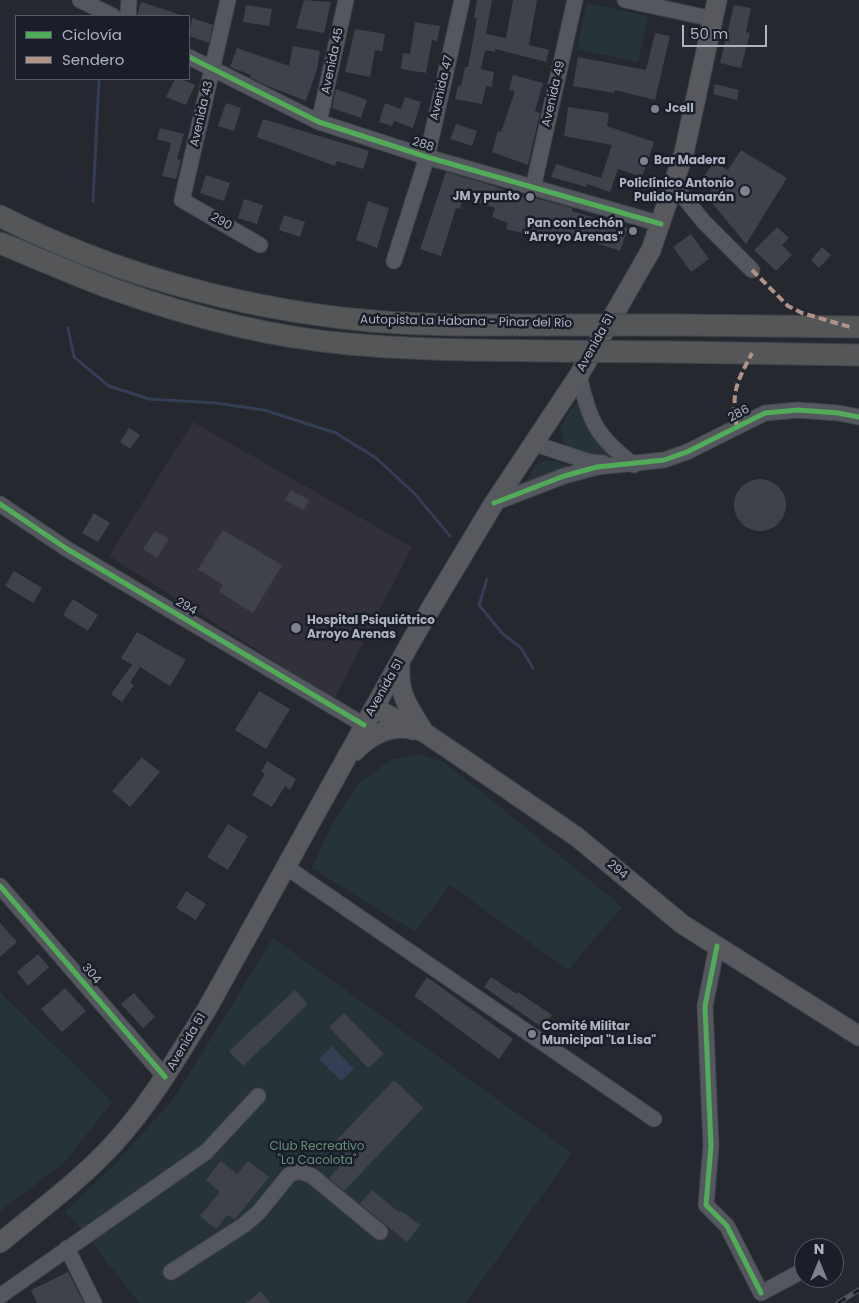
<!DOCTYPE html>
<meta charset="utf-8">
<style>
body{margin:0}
#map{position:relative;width:859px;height:1303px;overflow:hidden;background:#25282f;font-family:Poppins,sans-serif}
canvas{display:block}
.legend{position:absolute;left:15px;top:15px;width:175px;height:65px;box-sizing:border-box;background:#1a1e29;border:1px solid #555a66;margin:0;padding:6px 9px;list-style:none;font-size:15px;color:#aeb3c1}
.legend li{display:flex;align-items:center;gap:10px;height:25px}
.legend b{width:25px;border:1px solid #555a66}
.north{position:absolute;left:794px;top:1238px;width:50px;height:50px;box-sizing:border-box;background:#1a1e29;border:1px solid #555a66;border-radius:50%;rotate:0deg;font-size:14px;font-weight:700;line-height:20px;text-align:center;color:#aeb3c1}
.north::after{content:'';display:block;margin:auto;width:18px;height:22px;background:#7e828e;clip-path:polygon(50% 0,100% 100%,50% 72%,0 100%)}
.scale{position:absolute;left:682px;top:25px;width:85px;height:22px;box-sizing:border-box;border:2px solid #aeb3c1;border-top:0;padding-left:6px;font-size:15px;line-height:18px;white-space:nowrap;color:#aeb3c1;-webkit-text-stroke:4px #1a1e29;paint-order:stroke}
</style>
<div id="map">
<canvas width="859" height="1303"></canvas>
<ul class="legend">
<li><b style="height:6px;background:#51ab58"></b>Ciclovía</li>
<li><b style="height:6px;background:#af9288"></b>Sendero</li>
</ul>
<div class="north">N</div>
<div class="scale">50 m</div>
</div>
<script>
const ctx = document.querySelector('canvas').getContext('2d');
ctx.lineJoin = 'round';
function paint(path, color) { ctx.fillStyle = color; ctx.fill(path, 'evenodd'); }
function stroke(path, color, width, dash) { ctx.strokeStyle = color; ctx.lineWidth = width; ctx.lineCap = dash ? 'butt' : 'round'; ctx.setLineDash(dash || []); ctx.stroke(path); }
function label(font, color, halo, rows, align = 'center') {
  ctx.font = font + ' Poppins,sans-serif'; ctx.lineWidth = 5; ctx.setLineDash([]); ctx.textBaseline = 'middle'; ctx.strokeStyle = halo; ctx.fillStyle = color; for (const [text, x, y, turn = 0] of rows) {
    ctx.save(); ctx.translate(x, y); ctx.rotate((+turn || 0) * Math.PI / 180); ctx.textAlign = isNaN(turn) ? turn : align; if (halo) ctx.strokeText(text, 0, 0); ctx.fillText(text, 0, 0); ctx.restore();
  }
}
paint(new Path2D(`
 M193,422L412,547L334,699L109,556Z`), '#32303b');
paint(new Path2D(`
 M587,3L648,16L638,62L577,49Z
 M579,401L614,455C605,456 595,458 586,456C568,453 554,437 565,419C569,412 572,406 579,401Z
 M544,461H556L572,468L524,486L535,466Z
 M419,754L444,763L481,791L622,907L568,970L450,885L415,932L312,868L330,829L358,783L393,759Z
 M273,938L572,1153L466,1303H139L75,1221L64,1213L117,1162L175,1097Z
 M0,992L112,1102L65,1162L0,1211Z`), '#273437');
paint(new Path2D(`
 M332,1046L354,1069L341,1081L319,1059Z`), '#343e55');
stroke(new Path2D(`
 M93,201L99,79
 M68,328L74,357L109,386L149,399L216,403L264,410L336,433L376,458L414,493L450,536
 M487,579L479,605L502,633L521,648L533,668`), '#343e55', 3);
paint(new Path2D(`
 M304,0L331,2L324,33L296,28Z
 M477,0H492L486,34L506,38L513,0H537L529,45L549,50L546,62L495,49V52L485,50L481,69L494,72L492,87L486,86L482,104L455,99L458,85L461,86L465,67H468L477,18H474Z
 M141,2L181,15V16H137Z
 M246,5L272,9L269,26L243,22Z
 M734,5L751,8L746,32L750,33L741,68L720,63Z
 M192,18L213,25L209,43L189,36Z
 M415,22L440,26L437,41L432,40L426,73L401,69L403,53L410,54Z
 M355,29L385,34L382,51L375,50L370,77L345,72Z
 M655,33L670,36L655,100L615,90L614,93L573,86L578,57L646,70Z
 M293,46L320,51L317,69L306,101L263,84L250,77L251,75L230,67L237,48L289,66Z
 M513,75L543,83L535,111L540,113L528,165L492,152L498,131L501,132L515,91L509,90Z
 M175,79H181L195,85L186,105L166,97Z
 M715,84L739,90L737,100L713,94Z
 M336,89L367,100L361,118L332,108Z
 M405,97L421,102L413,128L394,121L392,126L379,122L385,103L401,109Z
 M226,103L241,108L234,131L218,126Z
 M568,107L609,113L607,126L654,142L642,177L618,169L610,192L587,184L586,187L551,177L556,164L601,178L612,145L564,136Z
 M263,119L369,151L363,169L337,161L335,166L257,137Z
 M456,124L477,131L472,146L450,139Z
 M160,128L184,134L177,159L181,160L176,179L162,176L171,143L157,139Z
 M741,150L787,178L746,244L707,197L714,185L703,178L714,162L728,170Z
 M446,172L494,186L517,195L527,198L528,196L572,208V211L628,228L620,251L565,233L563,239L540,231L538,237L506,229L508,223L492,217L495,208L463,198L460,209L456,208L441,256L420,249Z
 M206,175L230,183L224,201L200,193Z
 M244,199L263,205L257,224L238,218Z
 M368,201L389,208L377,248L356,240Z
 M284,215L305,222L300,237L279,230Z
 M777,227L789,238L782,245L792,255L776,271L754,250Z
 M691,234L709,259L691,272L673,247Z
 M822,247L831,255L819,268L811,260Z
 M129,428L140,435L130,449L120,442Z
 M734 505a26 26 0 1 1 52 0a26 26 0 1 1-52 0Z
 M291,490L309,500L304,510L285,500Z
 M94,513L110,523L98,542L82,533Z
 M223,530L282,565L253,613L219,592L223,585L198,569Z
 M155,531L169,539L157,558L143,549Z
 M14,571L42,588L33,603L5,586Z
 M73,599L98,615L88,631L63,615Z
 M137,632L186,660L170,686L140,667L130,683L134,685L122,702L111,694L132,665L121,658Z
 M259,691L290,709L266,749L235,730Z
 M142,757L160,772L130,807L112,791Z
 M267,761L296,779L290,790L285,786L272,807L252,795L265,774L261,772Z
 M228,824L248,836L228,870L207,857Z
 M186,891L206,904L196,920L176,908Z
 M0,923L17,942L0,957Z
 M38,954L49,967L28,986L17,972Z
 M427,977L513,1039L499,1059L414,996Z
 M491,977L517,994L518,992L552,1015L543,1028L484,987Z
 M65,988L86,1011L62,1032L41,1009Z
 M295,990L308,1004L243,1066L229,1051Z
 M134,993L155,1017L143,1028L121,1004Z
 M344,1013L384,1054L368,1068L329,1027Z
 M394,1080L423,1108L344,1191L329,1178L348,1158L333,1144Z
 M221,1161L237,1174L248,1161L269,1177L235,1219L227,1215L216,1229L200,1216L220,1192L206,1180Z
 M372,1190L400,1213L401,1211L420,1225L407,1242L360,1204Z
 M68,1272L84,1303H37L31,1290Z
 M261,1291L270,1303H246Z`), '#3f4248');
const minor = new Path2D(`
 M80,0L113,16
 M228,0L182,200L260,245
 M625,0L713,19
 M128,16L129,0
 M189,57L319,122L427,157L661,224
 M319,122L346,0
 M674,185L703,221L752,270
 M533,188L575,0
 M394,261L427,157L462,0
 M579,375C589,420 596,437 634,465
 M535,444L590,462L603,463
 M494,503L564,476L597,467L664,460L687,452L765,413L798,410L838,413L859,417
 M0,504L67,549L364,725
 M286,867L654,1119
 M0,886L165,1077
 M717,946L705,1006L711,1146L706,1205L727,1226L761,1293L804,1270
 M67,1248L94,1303
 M171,1272L244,1225L259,1212L289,1175C298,1170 303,1172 312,1176L380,1232
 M0,1296L206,1152L258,1096`);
const major = new Path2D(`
 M400,664C398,696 409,707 424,732
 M374,708L425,733L462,758L577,837L682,924L859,1036
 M355,751C371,735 391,724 414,730
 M0,1243C42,1208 89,1174 124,1132C156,1094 181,1051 207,1009L413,638L494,503L579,375L651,250L684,153L717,0`);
const highway = new Path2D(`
 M0,216C108,271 231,306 351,319C416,326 482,325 548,325
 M0,243C37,258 75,275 113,289C188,316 269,337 349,344C413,350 478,350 542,351
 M674,325L859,327
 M674,352L859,355`);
stroke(minor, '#42444a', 17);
stroke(major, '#42454c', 21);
stroke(highway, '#41444b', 23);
stroke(minor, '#54575e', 15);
stroke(major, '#57595f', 19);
stroke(highway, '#545658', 21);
const rail = new Path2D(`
 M838,1303L859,1290`);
stroke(rail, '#53565b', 5);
stroke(rail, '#1a1e29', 3, [9]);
const highwayBridge = new Path2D(`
 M548,325H674
 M542,351L674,352`);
stroke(highwayBridge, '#41444b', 23, []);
stroke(highwayBridge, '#545658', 21);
stroke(new Path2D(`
 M752,270L788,306L802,313L850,327
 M737,427C731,392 736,384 752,353`), '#af9288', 4, [8, 4]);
stroke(new Path2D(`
 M189,57L319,122L427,157L661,224
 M494,503L564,476L597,467L664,460L687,452L765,413L798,410L838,413L859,417
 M0,504L67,549L364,725
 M0,886L165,1077
 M717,946L705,1006L711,1146L706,1205L727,1226L761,1293`), '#51ab58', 5);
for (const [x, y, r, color] of [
 [655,109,5,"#7e828e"],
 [644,161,5,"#7e828e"],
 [745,191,6,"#7e828e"],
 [530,197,5,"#7e828e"],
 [633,231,5,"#7e828e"],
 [296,628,6,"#7e828e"],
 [532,1034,5,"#7e828e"]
]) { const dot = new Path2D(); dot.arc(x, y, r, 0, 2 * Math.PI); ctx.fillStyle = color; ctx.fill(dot); stroke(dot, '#1a1e29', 2); }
label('12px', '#aeb3c1', '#1a1e29', [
 ["Avenida 45",333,61,-78],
 ["Avenida 47",442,88,-77],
 ["Avenida 49",554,94,-77],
 ["Avenida 43",202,114,-77],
 ["288",423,145,18],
 ["290",221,222,30],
 ["Autopista La Habana - Pinar del Río",466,322,1],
 ["Avenida 51",596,343,-61],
 ["286",739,414,-28],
 ["294",186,607,30],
 ["Avenida 51",385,688,-60],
 ["294",617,870,40],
 ["304",91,974,50],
 ["Avenida 51",187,1042,-59]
]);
label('bold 12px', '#aeb3c1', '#1a1e29', [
 ["Jcell",665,109],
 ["Bar Madera",654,161],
 ["Policlínico Antonio",734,184,"right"],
 ["Pulido Humarán",734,198,"right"],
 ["JM y punto",520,197,"right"],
 ["Pan con Lechón",623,224,"right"],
 ["\"Arroyo Arenas\"",623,238,"right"],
 ["Hospital Psiquiátrico",307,621],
 ["Arroyo Arenas",307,635],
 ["Comité Militar",542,1027],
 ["Municipal \"La Lisa\"",542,1041]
], 'left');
label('12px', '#688f76', '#1a1e29', [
 ["Club Recreativo",317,1147],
 ["\"La Cacolota\"",317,1161]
]);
</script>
